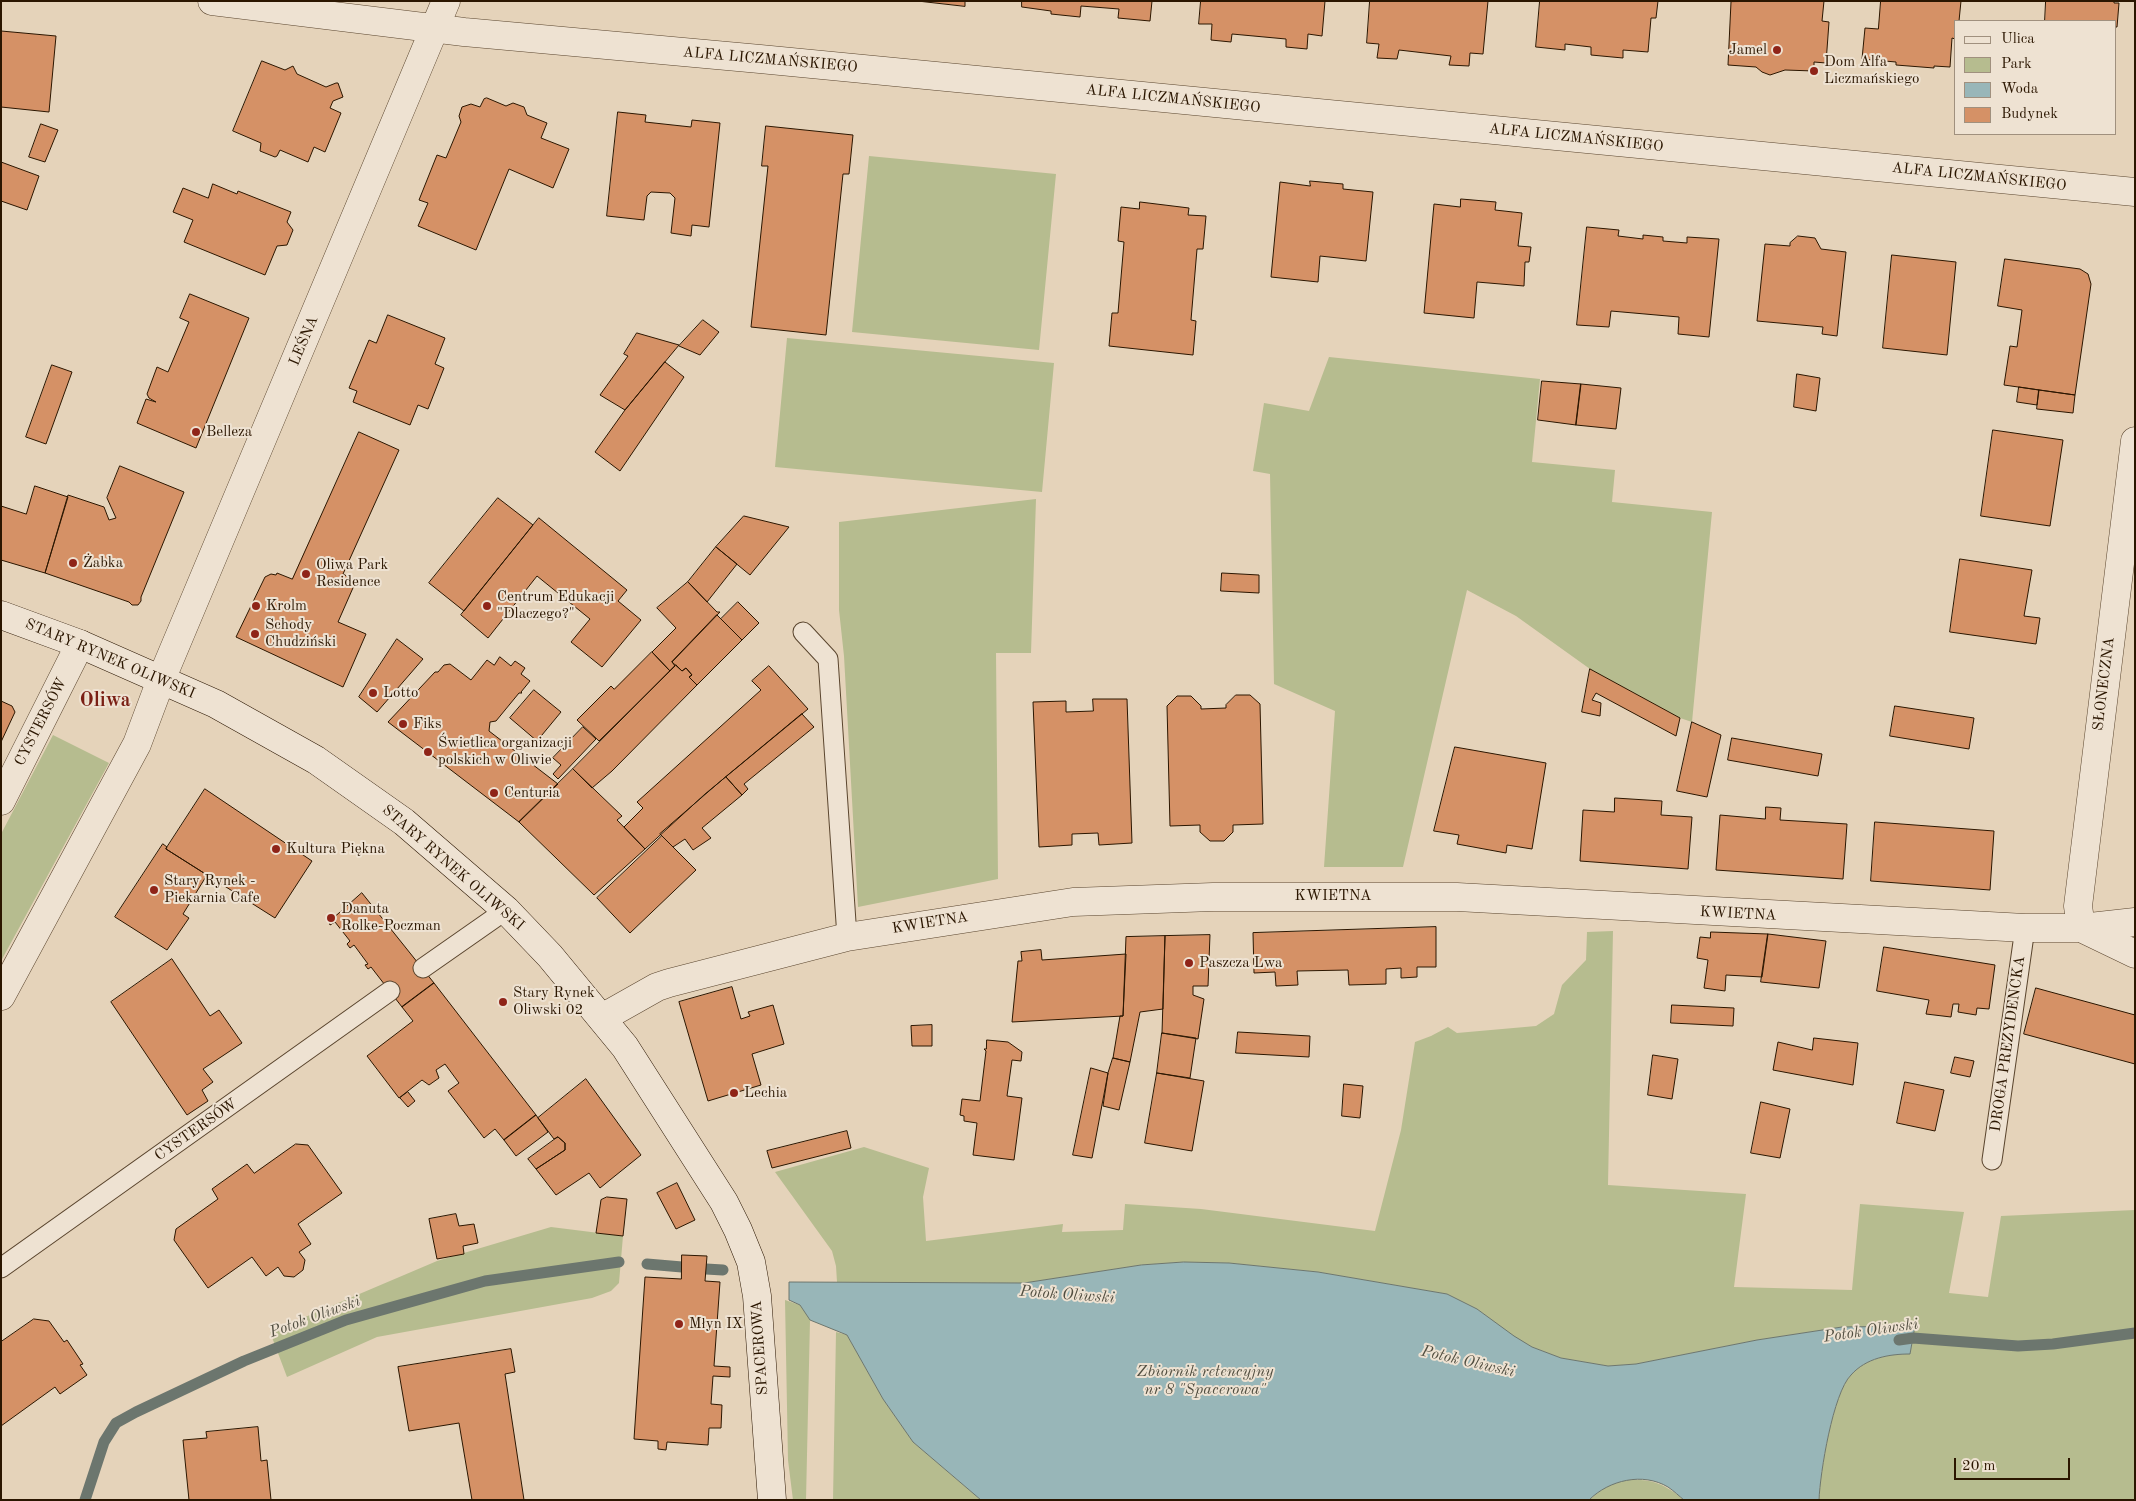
<!DOCTYPE html>
<meta charset="utf-8">
<style>
body{margin:0}
#map{position:relative;width:2136px;height:1501px;overflow:hidden;background:#e5d3ba;font-family:"Old Standard TT",serif}
canvas{display:block}
.frame{position:absolute;inset:0;border:2px solid #2b1600;pointer-events:none}
.legend{position:absolute;left:1954px;top:20px;width:162px;height:115px;box-sizing:border-box;background:#eee2d2;border:1px solid #a0907e;margin:0;padding:6px 9px;list-style:none;font-size:15px;color:#2b1600}
.legend li{display:flex;align-items:center;gap:10px;height:25px}
.legend b{width:25px;border:1px solid #a0907e}
.scale{position:absolute;left:1954px;top:1458px;width:116px;height:22px;box-sizing:border-box;border:2px solid #2b1600;border-top:0;padding-left:6px;font-size:15px;line-height:18px;white-space:nowrap;color:#2b1600;-webkit-text-stroke:4px #eee2d2;paint-order:stroke}
</style>
<div id="map">
<canvas width="2136" height="1501"></canvas>
<div class="frame"></div>
<ul class="legend">
<li><b style="height:6px;background:#eee2d2"></b>Ulica</li>
<li><b style="height:14px;background:#b6bc8f"></b>Park</li>
<li><b style="height:14px;background:#98b6b8"></b>Woda</li>
<li><b style="height:14px;background:#d59166"></b>Budynek</li>
</ul>
<div class="scale">20 m</div>
</div>
<script>
const ctx = document.querySelector('canvas').getContext('2d');
ctx.lineJoin = 'round';
function paint(path, color) { ctx.fillStyle = color; ctx.fill(path, 'evenodd'); }
function stroke(path, color, width, dash) { ctx.strokeStyle = color; ctx.lineWidth = width; ctx.lineCap = dash ? 'butt' : 'round'; ctx.setLineDash(dash || []); ctx.stroke(path); }
function label(font, color, halo, rows, align = 'center') {
  ctx.font = font + ' "Old Standard TT",serif'; ctx.lineWidth = 4; ctx.setLineDash([]); ctx.textBaseline = 'middle'; ctx.strokeStyle = halo; ctx.fillStyle = color; for (const [text, x, y, turn = 0] of rows) {
    ctx.save(); ctx.translate(x, y); ctx.rotate((+turn || 0) * Math.PI / 180); ctx.textAlign = isNaN(turn) ? turn : align; if (halo) ctx.strokeText(text, 0, 0); ctx.fillText(text, 0, 0); ctx.restore();
  }
}
paint(new Path2D(`
 M869,156L1056,174L1039,350L852,332Z
 M787,338L1054,363L1042,492L775,467Z
 M1329,357L1540,379L1532,462L1615,470L1612,502L1712,512L1692,722L1680,718L1590,669L1516,616L1467,590L1403,867H1324L1335,711L1274,684L1270,474L1253,471L1264,403L1309,411Z
 M1036,499L1031,653H996L998,879L858,907L844,656L839,610V522Z
 M53,735L109,763L1,961V834Z
 M1613,931L1608,1185L1746,1194L1734,1287L1852,1290L1860,1204L1964,1212L1949,1293L1988,1297L2001,1216L2135,1210V1500H1819C1820,1473 1833,1393 1851,1375C1866,1358 1888,1354 1910,1354L1915,1326L1842,1327L1757,1340L1636,1364L1608,1366L1561,1358L1532,1347L1514,1337L1477,1309L1447,1294L1318,1272L1229,1263L1184,1262L1141,1265L1024,1283L837,1282L836,1266L832,1251L775,1172L864,1147L929,1168L923,1197L926,1241L1063,1224L1062,1232L1123,1230L1125,1204L1201,1209L1375,1231L1401,1130L1415,1042L1431,1036L1448,1027L1457,1033L1536,1026L1554,1014L1562,985L1586,960L1587,932Z
 M551,1227L623,1236L619,1283L611,1291L592,1298L377,1337L287,1377L270,1332L437,1261Z
 M785,1300L800,1305L810,1320L806,1500H793L788,1460Z
 M836,1332L847,1335L883,1399L913,1442L981,1500H833Z
 M1626,1480C1652,1479 1663,1483 1684,1500H1589L1606,1486Z`), '#b6bc8f');
const water = new Path2D(`
 M1184,1262L1229,1263L1318,1272L1447,1294L1477,1309L1514,1336L1532,1347L1561,1358L1608,1366L1636,1364L1757,1340L1842,1327L1915,1326L1910,1354C1889,1354 1866,1358 1851,1375C1833,1393 1820,1473 1819,1500H1684C1679,1496 1674,1491 1668,1487C1643,1472 1609,1480 1589,1500H981L913,1442L883,1399L847,1335L810,1320L800,1305L789,1300V1282L1024,1283L1141,1265Z`);
paint(water, '#98b6b8');
stroke(water, '#6c766e', 1);
stroke(new Path2D(`
 M647,1264L682,1267
 M706,1269L723,1270
 M1899,1340L1913,1338L2018,1346L2053,1344L2135,1333
 M85,1500L104,1442L116,1423L136,1412L244,1361L346,1320L485,1281L619,1262`), '#6c766e', 11);
const building = new Path2D(`
 M918,1H965V6Z
 M1022,1H1152L1150,21L1118,18L1119,9L1081,6L1080,17L1051,14V11L1022,7Z
 M1201,1H1325L1322,36L1308,34L1307,49L1286,47V39L1232,34L1231,42L1211,40L1212,24H1199Z
 M1370,1H1488L1483,54L1470,53L1469,66L1449,65L1451,56L1399,50L1397,59L1377,58L1379,44L1367,43Z
 M1540,1H1658L1656,18H1651L1648,52L1623,50V58L1591,55V47L1565,44V50L1536,47Z
 M1824,1L1822,21L1829,22L1826,63L1814,62V71L1785,70L1770,75L1762,72L1756,67L1728,65L1731,2Z
 M1881,1H1961L1959,21H1955V39L1952,38L1950,67L1934,66V68L1896,65V62L1862,59L1865,28L1878,29Z
 M2046,1H2114V3H2119L2117,27H2115V21H2045Z
 M1,31L56,36L49,112L1,107Z
 M262,61L285,70L293,66L297,74L326,87L336,83H338L343,97L333,101L330,108L341,113L325,152L314,147L308,162L280,150L277,156L275,157L260,151L261,143L233,131Z
 M487,98L506,106L513,103L524,107L527,115L547,123L541,138L569,149L553,188L509,169L476,250L418,226L428,203L419,200L437,155L446,158L461,122L459,116L462,107L471,104L480,107L484,99Z
 M618,112L646,115L645,122L691,127L692,120L720,123L709,227L692,225L691,236L671,233L675,198L670,193L651,192L647,196L644,220L607,216Z
 M41,124L58,130L45,162L29,157Z
 M766,126L853,135L849,174H843L826,335L751,327L768,166H762Z
 M1,162L39,176L27,210L1,201Z
 M1310,181L1343,184V189L1373,192L1366,261L1320,256L1318,282L1271,277L1280,182L1310,186Z
 M213,184L237,194L238,191L291,212L287,222L293,230L287,245L277,246L265,275L184,242L193,220L173,212L183,188L208,198Z
 M1461,199L1496,202L1495,210L1522,213L1518,246L1531,247L1529,262H1525L1524,286L1477,282L1474,318L1424,313L1434,204L1460,207Z
 M1140,202L1189,208L1188,215L1206,216L1203,249H1197L1191,320L1196,321L1193,355L1109,346L1112,313H1118L1124,242L1118,241L1121,207L1139,209Z
 M1587,227L1619,230L1618,236L1643,239V235L1663,237V241L1687,243V237L1719,239L1709,337L1678,334L1679,317L1611,311L1609,327L1577,325Z
 M1798,236L1815,238L1821,249L1846,252L1837,336L1822,334L1823,327L1757,321L1765,244L1790,246V243Z
 M1892,255L1956,262L1947,355L1883,348Z
 M2005,259L2080,269L2088,274L2091,284L2075,395L2004,385L2010,346L2017,347L2022,310L1998,306Z
 M190,294L249,318L196,448L137,423L146,399L156,402L149,398L147,394L157,367L168,372L189,322L180,318Z
 M388,315L445,338L435,364L444,368L428,409L418,405L410,425L353,402L357,391L349,388L369,340L376,343Z
 M703,320L719,332L700,355L679,346Z
 M637,333L679,345L625,410L600,395L628,356L624,354Z
 M665,362L684,377L620,471L595,452L625,410Z
 M52,365L72,372L46,444L26,437Z
 M1797,374L1820,378L1816,411L1794,407Z
 M1542,381L1581,384L1576,425L1538,420Z
 M1581,384L1621,388L1616,429L1576,425Z
 M2019,387L2039,390L2037,405L2017,402Z
 M2039,390L2075,395L2073,413L2037,409Z
 M1993,430L2063,440L2050,526L1981,516Z
 M359,432L399,450L343,574L356,581L338,622L366,634L343,687L236,637L265,577L271,574L276,575L277,573L292,579Z
 M120,466L184,492L141,597V601L138,605H132L129,602L45,573L68,495L104,507L109,520L116,518L107,498Z
 M35,486L68,497L45,573L1,560V506L26,514Z
 M498,498L533,525L464,611L429,583Z
 M744,516L789,527L750,575L716,547Z
 M539,518L627,590L618,601L641,620L602,667L571,642L590,619L537,576L488,638L461,615Z
 M716,547L737,564L707,602L688,582Z
 M1960,559L2032,570L2024,616L2040,618L2036,644L1950,632Z
 M1222,573L1259,575V593L1221,591Z
 M688,582L717,612H720L672,662L675,666L670,671L652,652L676,628L657,608Z
 M738,602L759,623L742,640L721,619Z
 M717,615L742,640L697,685L689,677L692,675L686,668L682,671L672,662Z
 M397,639L423,659L377,712L359,697Z
 M652,652L670,671L599,741L577,720L611,686L614,689Z
 M500,657L511,666L515,661L525,668L521,674L530,681L521,692L522,693H519L496,721L490,722L489,731L558,784L519,822L388,722L435,672H438L444,665L450,664L471,680L487,660L494,665Z
 M676,665L682,671L686,668L692,675L689,677L697,685L612,771L592,788L573,769Z
 M769,666L808,709L705,794L645,849L624,827L643,808L637,802L761,690L752,681Z
 M1590,669L1680,718L1676,736L1596,693L1592,700L1601,703L1600,716L1582,712Z
 M534,690L561,712L537,741L510,718Z
 M1236,695H1250L1260,704L1263,824L1233,825V832L1224,841H1210L1200,832V825L1170,826L1167,706L1177,696H1191L1201,706V709L1226,708V705Z
 M1093,699H1127L1132,843L1099,845L1098,833L1072,834V845L1039,847L1033,702L1066,701V712L1093,711Z
 M1,701L12,706L15,712L1,742Z
 M1895,706L1974,718L1969,749L1890,736Z
 M802,714L814,727L744,784L748,789L742,795L726,777Z
 M1692,722L1721,735L1707,797L1677,791Z
 M583,727L596,739L558,779L553,774L561,765L553,758Z
 M1732,738L1822,754L1818,776L1728,760Z
 M1455,747L1546,763L1532,849L1507,845L1506,853L1457,844L1459,835L1434,831Z
 M573,769L622,816L617,820L645,849L594,895L519,822Z
 M726,777L742,795L702,828L711,838L693,850L685,839L673,847L660,834Z
 M205,789L312,861L275,918L166,849Z
 M1615,798L1662,801L1661,815L1692,817L1688,869L1580,861L1583,810L1614,812Z
 M1766,807L1781,808L1780,820L1847,824L1843,879L1716,870L1720,815L1765,819Z
 M1875,822L1994,831L1990,890L1871,881Z
 M662,836L696,870L630,933L597,898Z
 M163,844L167,847L166,849L207,875L183,914L189,918L167,950L115,917Z
 M362,893L434,983L402,1007L371,967L368,969L365,965L368,964L354,945L350,948L347,944L350,941L335,922L330,925L328,919L333,918Z
 M1436,927V967H1417V977L1401,978V968L1386,969V984L1349,985L1348,970L1297,971L1298,985L1276,986L1275,972L1254,973L1253,933Z
 M1711,932L1768,934L1762,977L1726,975L1725,991L1704,988L1708,960L1697,958L1700,937L1710,938Z
 M1768,934L1826,941L1819,988L1761,982Z
 M1210,935L1208,986H1193V995L1204,999L1198,1039L1162,1033L1165,936Z
 M1165,936L1163,1009L1140,1012L1130,1062L1113,1058L1120,1016H1123L1126,937Z
 M1884,947L1995,965L1989,1009L1977,1008L1976,1015L1958,1012L1959,1004H1953L1951,1017L1926,1014L1929,1000L1877,991Z
 M1041,950L1042,960L1126,954L1123,1016L1012,1022L1018,961H1022L1021,952Z
 M172,959L210,1016L219,1010L242,1043L203,1069L213,1082L202,1090L208,1101L187,1115L111,1002Z
 M434,983L536,1115L504,1140L495,1129L484,1138L448,1091L459,1083L445,1064L436,1070L439,1078L429,1085L422,1080L399,1098L367,1056L413,1021L402,1007Z
 M732,987L741,1019L750,1016L748,1012L773,1005L784,1044L752,1054L761,1085L708,1101L679,1002Z
 M2036,988L2135,1015V1064L2024,1034Z
 M1672,1005L1734,1008L1733,1026L1671,1023Z
 M932,1025V1046H912L911,1026Z
 M1238,1032L1310,1036L1309,1057L1236,1053Z
 M1162,1033L1196,1038L1190,1078L1157,1073Z
 M1814,1038L1858,1043L1853,1085L1773,1070L1778,1042L1812,1050Z
 M987,1040L1008,1042L1022,1052L1021,1061L1012,1060L1007,1096L1022,1098L1014,1160L973,1155L977,1123L964,1121V1116L960,1115L962,1099L980,1101L986,1051L984,1049H986Z
 M1653,1055L1678,1059L1672,1099L1648,1095Z
 M1955,1057L1974,1061L1970,1077L1951,1073Z
 M1113,1058L1130,1062L1119,1110L1103,1106L1108,1073Z
 M1091,1068L1108,1073L1092,1158L1073,1155Z
 M1157,1073L1204,1081L1192,1151L1145,1143Z
 M586,1079L641,1155L600,1188L589,1173L556,1195L536,1169L565,1150V1143L558,1137L554,1139L538,1118Z
 M1905,1082L1944,1090L1935,1131L1897,1123Z
 M1344,1084L1363,1086L1360,1118L1342,1116Z
 M408,1092L415,1101L408,1107L400,1098Z
 M1761,1102L1790,1109L1780,1158L1751,1153Z
 M536,1115L548,1132L516,1156L504,1140Z
 M847,1131L851,1148L772,1168L767,1151Z
 M558,1137L565,1143V1150L536,1169L528,1159Z
 M296,1144L308,1145L342,1193L298,1224L311,1244L299,1252L305,1260L303,1270L294,1277L284,1276L278,1267L266,1276L252,1257L208,1288L174,1240L176,1229L218,1199L212,1189L247,1164L254,1173Z
 M677,1183L695,1220L676,1229L657,1193Z
 M607,1197L627,1199L623,1236L596,1233L601,1200Z
 M456,1214L459,1226L474,1224L478,1243L463,1246L464,1254L437,1259L429,1219Z
 M682,1255L707,1256L705,1281L720,1282L714,1366L730,1367V1377L713,1376L711,1404L722,1405L721,1428H709L708,1445L667,1442L666,1450L658,1449V1441L634,1439L645,1277L681,1279Z
 M34,1319L49,1321L64,1342L67,1340L83,1364L80,1365L87,1375L60,1394L55,1387L1,1426V1342Z
 M511,1349L515,1372L505,1374L524,1500H472L459,1423L409,1431L398,1367Z
 M258,1427L261,1461L267,1460L271,1500H189L183,1440L207,1438L206,1432Z`);
paint(building, '#d59166');
stroke(building, '#2b1600', 1);
const service = new Path2D(`
 M803,632L828,659L847,937
 M423,968L506,910
 M1992,1160L2025,928
 M1,1268L390,991`);
const minor = new Path2D(`
 M212,1L464,32L760,59L2135,192
 M2135,441L2078,906L2081,928L2135,954
 M1,801L80,644
 M1,996L137,744L161,680L446,1
 M602,1018L657,987L669,983L847,937L1073,902L1213,897H1457L2025,928H2081L2135,922`);
const secondary = new Path2D(`
 M1,615L80,644L216,704L316,760L404,822L506,910L550,956L625,1047L724,1202L738,1230L751,1262L757,1296L772,1500`);
stroke(service, '#5a452e', 21);
stroke(minor, '#5a452e', 29);
stroke(secondary, '#2b1600', 29);
stroke(service, '#eee2d2', 19);
stroke(minor, '#eee2d2', 28);
stroke(secondary, '#eee2d2', 28);
for (const [x, y, r, color] of [
 [1777,50,5,"#8f2418"],
 [1814,71,5,"#8f2418"],
 [196,432,5,"#8f2418"],
 [73,563,5,"#8f2418"],
 [306,574,5,"#8f2418"],
 [256,606,5,"#8f2418"],
 [487,606,5,"#8f2418"],
 [255,634,5,"#8f2418"],
 [373,693,5,"#8f2418"],
 [403,724,5,"#8f2418"],
 [428,752,5,"#8f2418"],
 [494,793,5,"#8f2418"],
 [276,849,5,"#8f2418"],
 [154,890,5,"#8f2418"],
 [331,918,5,"#8f2418"],
 [1189,963,5,"#8f2418"],
 [503,1002,5,"#8f2418"],
 [734,1093,5,"#8f2418"],
 [679,1324,5,"#8f2418"]
]) { const dot = new Path2D(); dot.arc(x, y, r, 0, 2 * Math.PI); ctx.fillStyle = color; ctx.fill(dot); stroke(dot, '#eee2d2', 2); }
label('15px', '#2b1600', '#eee2d2', [
 ["Jamel",1767,50,"right"],
 ["Dom Alfa",1824,62],
 ["Liczmańskiego",1824,79],
 ["Belleza",206,432],
 ["Żabka",83,563],
 ["Oliwa Park",316,565],
 ["Residence",316,582],
 ["Centrum Edukacji",497,597],
 ["\"Dlaczego?\"",497,614],
 ["Krolm",266,606],
 ["Schody",265,625],
 ["Chudziński",265,642],
 ["Lotto",383,693],
 ["Fiks",413,724],
 ["Świetlica organizacji",438,743],
 ["polskich w Oliwie",438,760],
 ["Centuria",504,793],
 ["Kultura Piękna",286,849],
 ["Stary Rynek -",164,881],
 ["Piekarnia Cafe",164,898],
 ["Danuta",341,909],
 ["Rolke-Poczman",341,926],
 ["Paszcza Lwa",1199,963],
 ["Stary Rynek",513,993],
 ["Oliwski 02",513,1010],
 ["Lechia",744,1093],
 ["Młyn IX",689,1324]
], 'left');
label('15px', '#2b1600', '#eee2d2', [
 ["ALFA LICZMAŃSKIEGO",770,60,5],
 ["ALFA LICZMAŃSKIEGO",1173,99,6],
 ["ALFA LICZMAŃSKIEGO",1576,138,6],
 ["ALFA LICZMAŃSKIEGO",1979,177,6],
 ["LEŚNA",304,341,-67],
 ["STARY RYNEK OLIWSKI",110,659,23],
 ["SŁONECZNA",2104,684,-83],
 ["CYSTERSÓW",41,722,-63],
 ["STARY RYNEK OLIWSKI",453,868,41],
 ["KWIETNA",1333,896],
 ["KWIETNA",1738,914,3],
 ["KWIETNA",930,923,-9],
 ["DROGA PREZYDENCKA",2008,1044,-82],
 ["CYSTERSÓW",196,1130,-35],
 ["SPACEROWA",760,1348,-94]
]);
label('italic 16px', '#514e40', '#eee2d2', [
 ["Potok Oliwski",1067,1295,4],
 ["Potok Oliwski",315,1317,-20],
 ["Potok Oliwski",1871,1331,-8],
 ["Potok Oliwski",1468,1362,13],
 ["Zbiornik retencyjny",1205,1372],
 ["nr 8 \"Spacerowa\"",1205,1390]
]);
label('bold 20px', '#7a1f14', '#eee2d2', [
 ["Oliwa",105,701]
]);
</script>
